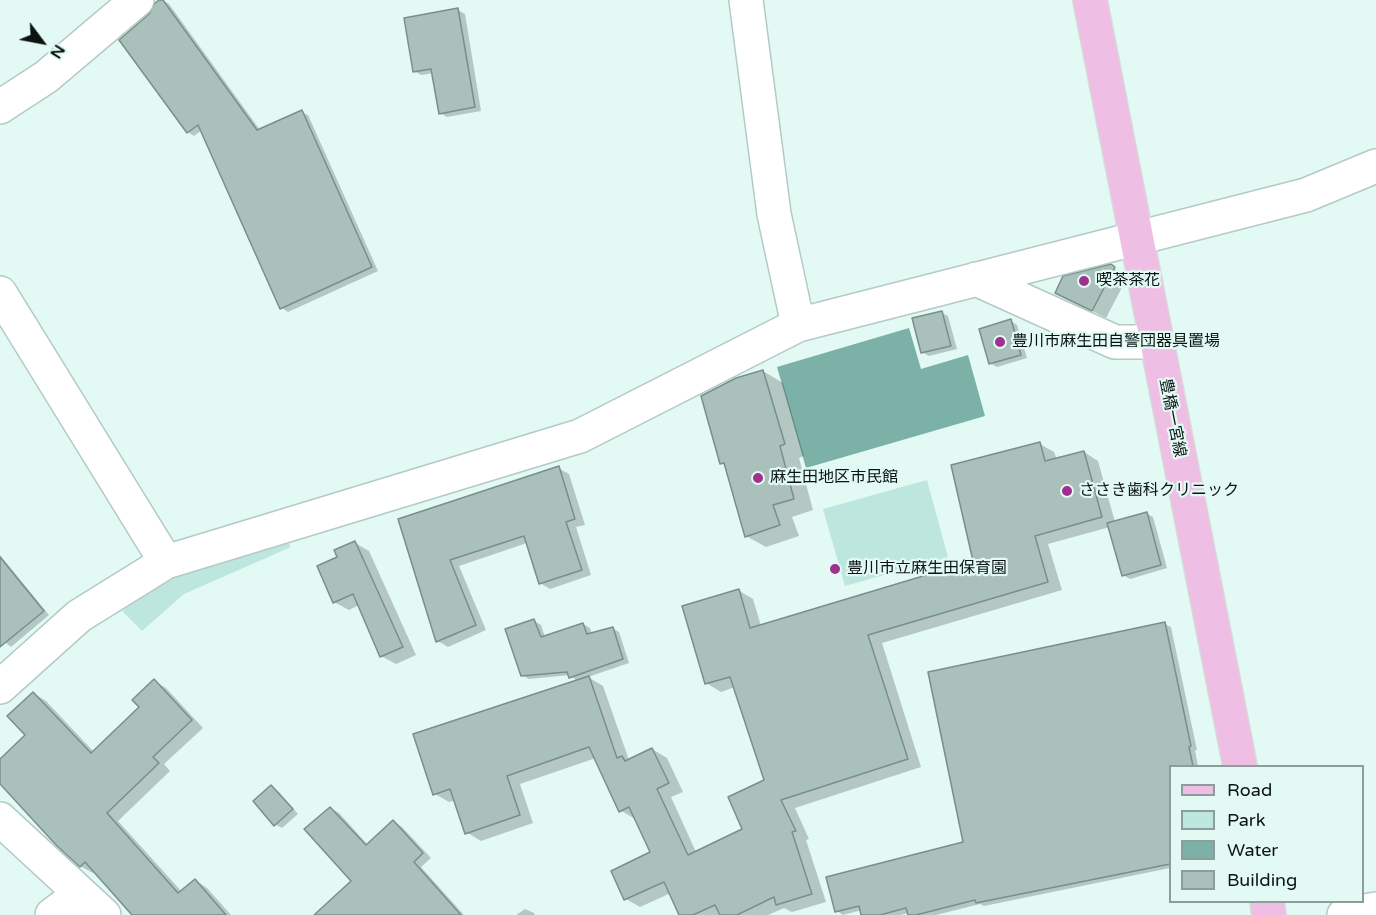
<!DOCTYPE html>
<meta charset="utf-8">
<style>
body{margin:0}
#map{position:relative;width:1376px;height:915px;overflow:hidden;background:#e2f9f4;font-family:"Varela Round",sans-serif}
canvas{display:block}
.legend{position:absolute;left:1169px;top:765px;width:195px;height:138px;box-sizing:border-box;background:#e2f9f4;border:2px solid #8c9d9a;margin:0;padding:8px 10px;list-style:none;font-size:18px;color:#0c1412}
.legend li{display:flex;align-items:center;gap:12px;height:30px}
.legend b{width:30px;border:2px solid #8c9d9a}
.north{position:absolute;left:12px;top:12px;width:60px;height:60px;-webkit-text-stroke:4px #e2f9f4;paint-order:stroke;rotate:122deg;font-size:16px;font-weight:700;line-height:24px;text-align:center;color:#0c1412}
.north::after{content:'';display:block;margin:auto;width:21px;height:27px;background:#0c1412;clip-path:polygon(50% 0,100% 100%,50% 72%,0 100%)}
</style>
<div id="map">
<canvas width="1376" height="915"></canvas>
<ul class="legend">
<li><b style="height:8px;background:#efbee4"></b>Road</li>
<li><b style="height:16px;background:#bde7de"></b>Park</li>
<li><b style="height:16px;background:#7bb1a6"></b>Water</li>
<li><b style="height:16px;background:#aac0bb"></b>Building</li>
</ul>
<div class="north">N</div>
</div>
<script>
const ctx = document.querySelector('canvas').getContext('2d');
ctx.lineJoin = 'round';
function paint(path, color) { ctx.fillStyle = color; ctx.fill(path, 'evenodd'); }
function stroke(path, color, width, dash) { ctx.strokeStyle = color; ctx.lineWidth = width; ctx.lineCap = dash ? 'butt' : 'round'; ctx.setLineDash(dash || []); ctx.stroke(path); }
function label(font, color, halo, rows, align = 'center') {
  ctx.font = font + ' "Varela Round","Noto Sans JP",sans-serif'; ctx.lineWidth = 4.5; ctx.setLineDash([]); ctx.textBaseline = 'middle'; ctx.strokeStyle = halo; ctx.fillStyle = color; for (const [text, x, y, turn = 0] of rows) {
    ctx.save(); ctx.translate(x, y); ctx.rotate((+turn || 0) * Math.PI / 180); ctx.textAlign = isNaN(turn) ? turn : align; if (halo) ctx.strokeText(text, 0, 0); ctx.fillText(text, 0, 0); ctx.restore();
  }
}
paint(new Path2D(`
 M927,480L948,557L845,586L823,509Z
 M288,542L291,547L184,594L142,631L122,611L173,575Z`), '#bde7de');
paint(new Path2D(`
 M909,328L921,369L968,355L985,416L806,468L777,367Z`), '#7bb1a6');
paint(new Path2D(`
 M162,0L169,4L260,130L301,112L308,115L378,271L288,312L282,308L202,130L194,136L188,132L150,15Z
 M458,10L465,14L481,111L447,117L440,113L434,73L421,75L414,71Z
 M1110,266L1128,276L1106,318L1071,300Z
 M941,312L948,316L957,349L929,356L922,352Z
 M1011,321L1017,325L1027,358L997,367L990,363Z
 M763,371L783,383L804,456L799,458L813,510L792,517L799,536L766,547L746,536L726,466L721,463Z
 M1040,444L1054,452L1057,460L1084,452L1098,461L1115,522L1146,513L1153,517L1167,568L1130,579L1123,575L1110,527L1048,544L1062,590L882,643L921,767L795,808L809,839L806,840L826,902L792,912L784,908L768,915H681L671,893L640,907L626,899L652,853L635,819L620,810L596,758L520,784L533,823L481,841L466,832L456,800L449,802L435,794L577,681L570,675L529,679L522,675L534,621L541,625L545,637L583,624L590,628L592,634L612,628L619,632L629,663L588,677L603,686L629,760L652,749L667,758L683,792L671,797L696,852L744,830L766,781L735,687L721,692L706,683L738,590L753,599L761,626L975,562Z
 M558,468L569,474L585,525L576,527L591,575L550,589L540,583L527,543L459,566L486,630L448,647L438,641L400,520Z
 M355,543L369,551L416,655L396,664L381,656L359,605L349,610L334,602L339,558Z
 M0,555L49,615L11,647L0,638Z
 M1164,624L1171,627L1197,750H1195L1198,766H1170V868L984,906L980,904L936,915H909V913L900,915H863L862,910L843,915L837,911L965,843Z
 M154,681L166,688L203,728L164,764L170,771L118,821L182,892L195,880L207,888L231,915H139L95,871L93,873L80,866L0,782V761L27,735L33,693L46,701L94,752L141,707Z
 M271,787L278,791L298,814L282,828L275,824Z
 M330,808L339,813L368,845L394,822L402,827L431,858L421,867L464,915H316L353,881Z
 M525,909L534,913L535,915H516Z`), '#0003');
const building = new Path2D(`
 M159,0H163L257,130L302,110L372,267L280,309L198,125L187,133L119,40L149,14L155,3Z
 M458,8L475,107L439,114L431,69L413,72L404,18Z
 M1111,264L1115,267L1092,311L1055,293L1063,276Z
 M942,311L951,346L921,353L912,318Z
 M1011,319L1021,355L989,364L979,329Z
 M763,370L785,444L780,446L794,499L773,505L780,525L745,537L724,463L720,464L701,396L736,378Z
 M1040,442L1045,461L1084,451L1102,517L1035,536L1048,582L868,635L908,759L781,800L796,831L792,832L812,894L776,905L774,897L737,915H720L715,905L693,915H679L664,882L624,900L611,871L650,852L629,807L619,812L589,747L507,776L520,815L465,834L450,789L433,795L413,734L589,676L617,758L622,756L625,761L652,748L669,783L657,789L688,855L742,829L728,797L764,780L730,677L705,684L682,606L739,589L750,628L973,561L951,465Z
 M559,466L575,519L566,522L582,570L539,584L524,536L450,560L476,625L436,642L398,519Z
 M1147,512L1161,565L1122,576L1107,523Z
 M355,541L403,647L380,657L353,594L333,603L317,566L337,557L334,550Z
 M0,557L44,611L0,647Z
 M534,619L541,637L583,623L587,634L613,627L623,659L569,678L567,672L521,676L505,629Z
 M1165,622L1191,746L1189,747L1193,766H1170V864L976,903L975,900L916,915H908L906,908L880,915H861L859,906L835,912L826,877L963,842L928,672Z
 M154,679L192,720L153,757L159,763L107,813L178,893L195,879L226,915H132L85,862L80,867L57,846L0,784V759L25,735L7,716L33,692L91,753L139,707L132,700Z
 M271,785L293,809L274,826L253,801Z
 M330,807L366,845L393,820L423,853L414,862L461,915H314L351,881L304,829Z`);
paint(building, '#aac0bb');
stroke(building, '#7a8f8a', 1.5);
const minor = new Path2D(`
 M746,0L774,214L798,325
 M0,107L46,77L137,0
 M976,279L1115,342H1157
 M0,293L166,562
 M0,687L79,616L166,562L580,436L798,325L1306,195L1376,166
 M0,819L104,915
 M52,915L80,894
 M1344,915L1376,909`);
const major = new Path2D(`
 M1090,0L1240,766
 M1267,902L1269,915`);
stroke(minor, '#b4cac5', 36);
stroke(major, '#d8d9d9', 36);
stroke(minor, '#fff', 33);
stroke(major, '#efbee4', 33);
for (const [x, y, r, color] of [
 [1084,281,6,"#a0308d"],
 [1000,342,6,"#a0308d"],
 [758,478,6,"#a0308d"],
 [1067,491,6,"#a0308d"],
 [835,569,6,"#a0308d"]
]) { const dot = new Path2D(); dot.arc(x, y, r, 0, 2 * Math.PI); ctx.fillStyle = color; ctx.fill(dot); stroke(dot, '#e2f9f4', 2); }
label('16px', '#0c1412', '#e2f9f4', [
 ["喫茶茶花",1096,281],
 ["豊川市麻生田自警団器具置場",1012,342],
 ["麻生田地区市民館",770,478],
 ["ささき歯科クリニック",1079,491],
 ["豊川市立麻生田保育園",847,569]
], 'left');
label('16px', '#0c1412', '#e2f9f4', [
 ["豊橋一宮線",1172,418,79]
]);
</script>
